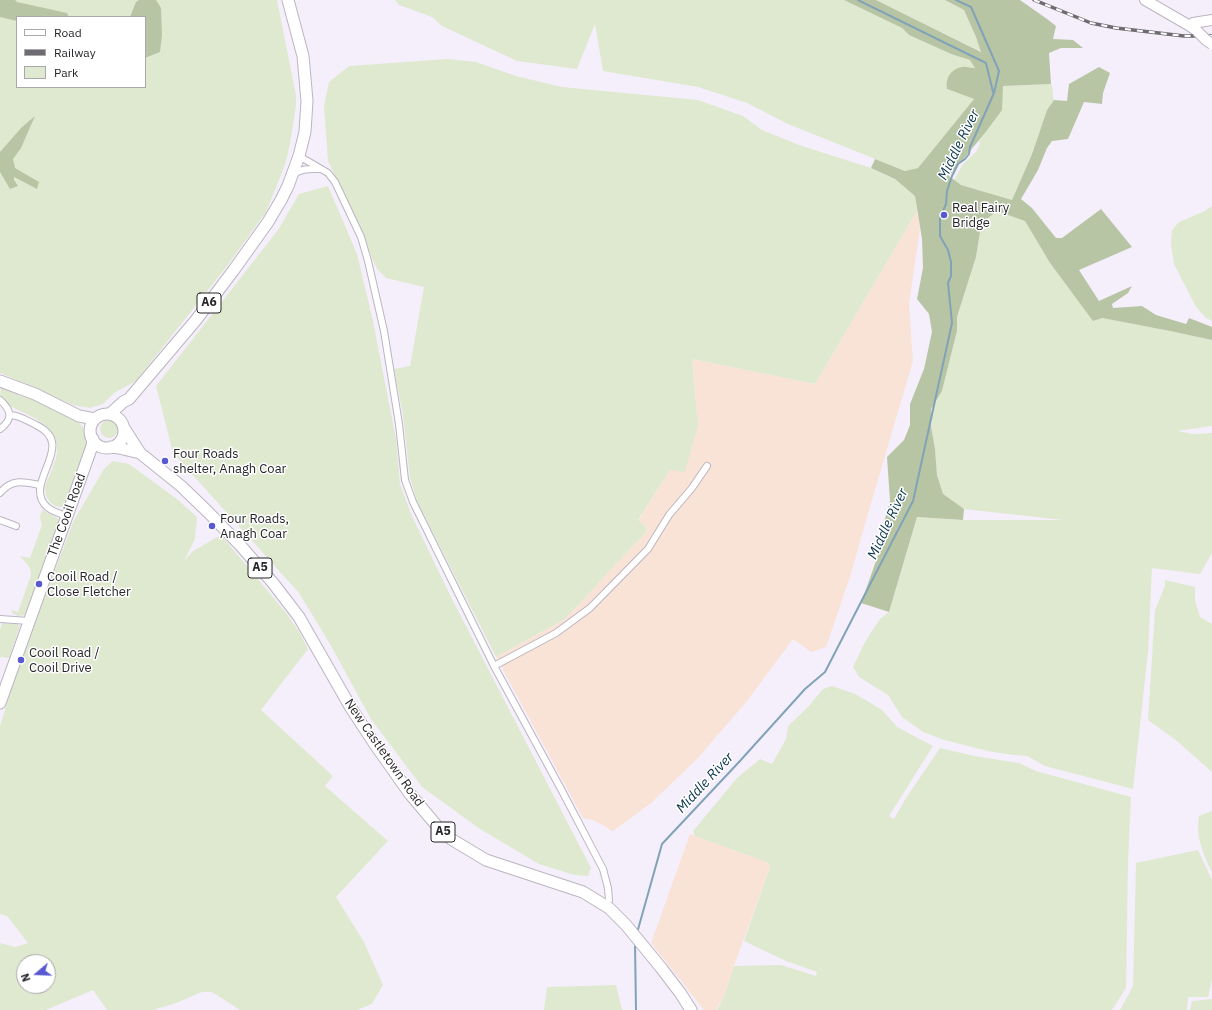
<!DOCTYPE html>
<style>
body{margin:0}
#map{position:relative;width:1212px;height:1010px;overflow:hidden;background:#f5effb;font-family:"IBM Plex Sans",sans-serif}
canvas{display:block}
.legend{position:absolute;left:16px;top:16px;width:130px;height:72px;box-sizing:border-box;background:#fff;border:1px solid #a9a8aa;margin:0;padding:5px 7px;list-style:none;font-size:12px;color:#27252a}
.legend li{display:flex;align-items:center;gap:8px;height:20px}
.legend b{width:20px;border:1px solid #a9a8aa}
.north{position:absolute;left:16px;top:954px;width:40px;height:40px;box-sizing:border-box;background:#fff;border:1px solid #a9a8aa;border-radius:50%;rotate:251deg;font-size:11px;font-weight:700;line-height:16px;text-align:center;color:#27252a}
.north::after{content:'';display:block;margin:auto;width:14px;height:18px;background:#5858d0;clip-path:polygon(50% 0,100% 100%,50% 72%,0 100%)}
</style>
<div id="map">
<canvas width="1212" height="1010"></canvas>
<ul class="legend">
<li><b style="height:5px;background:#fff"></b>Road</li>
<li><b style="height:5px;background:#6e6b72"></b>Railway</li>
<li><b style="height:11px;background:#dfe9d0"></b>Park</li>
</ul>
<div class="north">N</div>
</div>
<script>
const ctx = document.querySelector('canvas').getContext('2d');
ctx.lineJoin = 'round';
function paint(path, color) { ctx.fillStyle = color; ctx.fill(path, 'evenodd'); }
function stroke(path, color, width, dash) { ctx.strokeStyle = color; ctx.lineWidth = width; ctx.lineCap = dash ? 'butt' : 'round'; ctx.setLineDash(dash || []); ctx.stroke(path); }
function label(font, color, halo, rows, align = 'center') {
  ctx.font = font + ' "IBM Plex Sans",sans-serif'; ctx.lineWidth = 3; ctx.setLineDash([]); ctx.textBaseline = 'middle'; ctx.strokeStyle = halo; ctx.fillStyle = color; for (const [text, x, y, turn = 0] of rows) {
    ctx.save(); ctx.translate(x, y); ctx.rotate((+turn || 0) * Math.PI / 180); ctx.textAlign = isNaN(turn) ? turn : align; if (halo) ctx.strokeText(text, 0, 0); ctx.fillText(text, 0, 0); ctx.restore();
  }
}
paint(new Path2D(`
 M917,211L920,229L909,304L913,361L867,517L850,577L826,647L811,652L793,639L747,701L697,759L650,804L613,831L593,820L583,818L496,657L565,619L646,532L647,527L638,521L698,425L692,359L815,384Z
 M690,834L769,863L770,867L734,966L725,994L716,1010H704L651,943Z`), '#f9e3d6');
paint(new Path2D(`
 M0,0H277L296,95V106L290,144L285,165L266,212L227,266L136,381L114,393L103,404L90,408L73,405L0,373ZM17,17H145V87H17Z
 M395,0H844L902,28L909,35L951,54L971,60L975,68L962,67L947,89L974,99L918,168L905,171L788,124L747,103L698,87L603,71L595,24L577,69L517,61L442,26L432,17L399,5Z
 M876,0H945L964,10L976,37L982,52Z
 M447,59L476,62L516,76L562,87L698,100L743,116L762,130L799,145L871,168L895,179L915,196L917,211L815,384L692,359L698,425L685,472L670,470L638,520L647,528L646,532L565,619L496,657L417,501L410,478L403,415L394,369L410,366L424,287L386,278L377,269L352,212L328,161L324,106L329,82L349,66Z
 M1051,84C1054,89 1052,94 1054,100L1047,110L1032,154L1012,200L961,185L954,180L963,164L976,152L980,144L979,141L985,133L1003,86Z
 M328,186L357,254L373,321L396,439L400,484L411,514L451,597L591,868L588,876L574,875L539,864L480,829L422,787L371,719L330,644L299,593L173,453L156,386L278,230L299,194Z
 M1212,206V321L1206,318L1196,307L1174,264L1171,244L1172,230L1179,222L1205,211Z
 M997,211L1025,220L1050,263L1093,320L1102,318L1170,331L1212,340V426L1177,431L1193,434L1212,433V553L1200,574L1152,568L1148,652L1133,789L1045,766L1027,756L1013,755L988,751L944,740L923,732L902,717L888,695L859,677L853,667L865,642L880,619L889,612L917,517L963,520H1063L964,509L943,495L937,475L935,449L931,426V409L942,391L957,331V317L976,257L980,232L983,222Z
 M1,388L26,398L28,397L73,418C85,427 89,433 86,448L64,507C51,508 45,499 45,487C48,477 56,463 57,452C60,426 30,416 12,407L11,408L4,399L0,397Z
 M100 429a9 9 0 1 1 18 0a9 9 0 1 1-18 0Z
 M113,461L129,464L177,499L197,517L195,539L184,561L193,551L221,535L287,614L301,635L308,649L261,710L333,776L325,786L388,841L336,897L364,942L383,985L372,1004L357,1010H240L212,992H202L176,1003L153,1010H107L93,990L46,1010H0V943L15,947L28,943L7,916L0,914V726L20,662L74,520L104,469ZM24,962H48V986H24Z
 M43,510C48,514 55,515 59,520L25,615L18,616L12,613V610L18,612L31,575C31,566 25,562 20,556L30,558L42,525C40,519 39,515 43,510Z
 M1165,580L1195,587V601L1200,617L1212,624V772L1177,741L1148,720L1155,610L1165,586Z
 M2,623L17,624L20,626L9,658L0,657V630Z
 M832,686L855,694L864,699L882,710L897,727L933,746L889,816L894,819L906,798L940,748L974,756L1019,763L1036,771L1131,797L1128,863L1126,988L1112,1010H717L725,994L734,966L781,965L816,976L817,972L786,961L744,941L770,867L769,863L695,836L693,831L737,778L760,759L772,764L786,739L788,726L807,708L823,689Z
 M1212,811V873C1204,855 1195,836 1199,816Z
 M1198,850L1212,880V980L1208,997H1188L1187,1010H1120L1133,986L1136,863Z
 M616,985L622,1010H544L547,987Z
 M1212,999V1010H1190L1192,1001Z`), '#dfe9d0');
paint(new Path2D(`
 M0,0H15L17,2L67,13L69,17H17V21L0,17Z
 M139,0H156L161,8L162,35L160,52L145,58V17H130L136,2Z
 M844,0H876L981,52L976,37L964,10L945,0H1020L1047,19L1056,26L1053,39L1073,40L1083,48H1061L1049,53L1051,84L1003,86L1002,110L985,133L949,176L961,185L1012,200L1032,154L1047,110L1054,100L1067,101L1069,84L1099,67L1110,73L1103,93L1102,104L1084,102L1068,139L1052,141L1047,148L1038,170L1021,199L1032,208L1056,238H1062L1101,209L1132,247L1079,270L1099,301L1132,286L1128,293L1112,304L1113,308L1142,306L1156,315L1186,324L1189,318L1212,327V340L1170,331L1102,318L1093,321L1050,263L1025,221L997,211L983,222L980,232L976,257L957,317V331L942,391L931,409V426L935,449L937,475L943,494L964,509L963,520L917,517L889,612L861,603L880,550V537L890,501L887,457L904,440L910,425V404L924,369L932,332L929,314L917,299L923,268L922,239L915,196L895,179L871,168L875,159L905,171L918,168L974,99L947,89C945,79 950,69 962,67C966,66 971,68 975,68L970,60L951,54L909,35L902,28Z
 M35,116L21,148L13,159L15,168L39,182L37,189L14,177V180L18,186L10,189L0,172V152L22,127Z`), '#b8c5a4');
stroke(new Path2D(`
 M858,0L986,63L993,92
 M637,933L662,844L739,762L805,689L825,672L913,501L952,323L948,283L951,276V262L948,250L940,236V218L946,204L947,191L952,176L958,164L965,159L969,154L970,147L994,93L999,71L971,7L956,0
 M635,943L636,1010`), '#82a2b7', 2);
const street = new Path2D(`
 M299,156L328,173L335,182L361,237L368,261L384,331L399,424L405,480L413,502L494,666L561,789L603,869L608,888L609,900
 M293,174C304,168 309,169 321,169
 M0,400C12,411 13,419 0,429
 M10,415C19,415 28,421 36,425C79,445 21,483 47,507C52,511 60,514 67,516
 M0,493C12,478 24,482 40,485
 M0,520L16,526
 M0,619L29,621
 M494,666L556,633L590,608L648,549L669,515L692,488L707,466`);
const primary = new Path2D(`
 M1145,0L1190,26L1197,31
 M1190,26L1193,23L1212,20`);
const highway = new Path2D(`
 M0,381L35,394L79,416L95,419
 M110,414L123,402L129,399L196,320L233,271L268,222L281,200L288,186L299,156L305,132L307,101L303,56L288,0
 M90 431a17 17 0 1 1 34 0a17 17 0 1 1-34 0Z
 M124,428L140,453L181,486L208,512L240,545L273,583L299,617L351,708L374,743L410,794L437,826L451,839L486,860L583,892L609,908L626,925L662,969L681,994L691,1010
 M111,447L119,448L140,453
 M0,703L86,463L92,446L93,439`);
stroke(street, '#bbb5c0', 8);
stroke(primary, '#bbb5c0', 12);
stroke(highway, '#bbb5c0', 13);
stroke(street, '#fff', 6);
stroke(primary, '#fff', 10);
stroke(highway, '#fff', 11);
const rail = new Path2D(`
 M1034,0L1091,23L1116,28L1184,36H1212`);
stroke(rail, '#6e6b72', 3.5);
stroke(rail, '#fff', 2, [6]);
const primaryBridge = new Path2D(`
 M1197,31L1206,40L1212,44`);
stroke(primaryBridge, '#bbb5c0', 12, []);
stroke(primaryBridge, '#fff', 10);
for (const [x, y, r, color] of [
 [944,215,4,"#5858d0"],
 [165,461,4,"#5858d0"],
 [212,526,4,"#5858d0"],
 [39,584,4,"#5858d0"],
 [21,660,4,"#5858d0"]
]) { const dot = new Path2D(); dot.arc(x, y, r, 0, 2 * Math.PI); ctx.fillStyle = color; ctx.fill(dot); stroke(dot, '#fff', 1.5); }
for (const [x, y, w] of [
 [209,303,24],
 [260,568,24],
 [443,832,24]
]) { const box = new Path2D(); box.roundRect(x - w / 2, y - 10, w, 20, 3); ctx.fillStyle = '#fff'; ctx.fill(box); stroke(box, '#27252a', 1); }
label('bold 12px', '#27252a', null, [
 ["A6",209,303],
 ["A5",260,568],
 ["A5",443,832]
]);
label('13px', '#27252a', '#fff', [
 ["Real Fairy",952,208],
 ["Bridge",952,223],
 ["Four Roads",173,454],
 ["shelter, Anagh Coar",173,469],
 ["Four Roads,",220,519],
 ["Anagh Coar",220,534],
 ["Cooil Road /",47,577],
 ["Close Fletcher",47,592],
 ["Cooil Road /",29,653],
 ["Cooil Drive",29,668]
], 'left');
label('13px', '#27252a', '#fff', [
 ["The Cooil Road",67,515,-70],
 ["New Castletown Road",384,753,55]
]);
label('italic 14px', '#07354c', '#fff', [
 ["Middle River",959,145,-64],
 ["Middle River",888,524,-65],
 ["Middle River",705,783,-47]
]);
</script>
